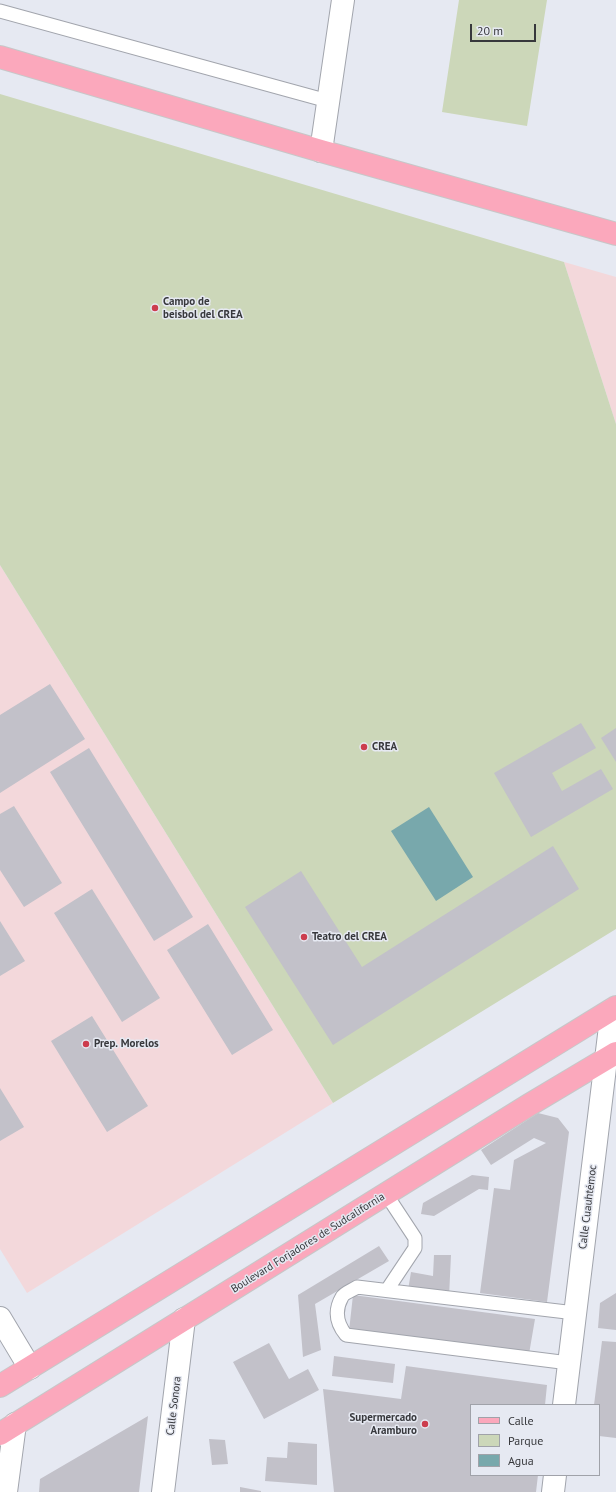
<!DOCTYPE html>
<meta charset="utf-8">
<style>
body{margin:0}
#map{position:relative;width:616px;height:1492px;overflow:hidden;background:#e6e9f2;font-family:"PT Sans",sans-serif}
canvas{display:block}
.legend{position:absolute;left:470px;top:1404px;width:130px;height:72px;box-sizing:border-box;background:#e6e9f2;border:1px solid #a0a2a9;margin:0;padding:5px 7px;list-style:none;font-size:12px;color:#37383c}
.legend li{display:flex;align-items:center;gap:8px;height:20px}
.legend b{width:20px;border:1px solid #a0a2a9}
.scale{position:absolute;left:470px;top:24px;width:66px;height:18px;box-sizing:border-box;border:2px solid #37383c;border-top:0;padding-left:5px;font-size:12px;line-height:14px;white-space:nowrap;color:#37383c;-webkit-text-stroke:3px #e6e9f2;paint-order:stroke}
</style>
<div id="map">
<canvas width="616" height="1492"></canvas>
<ul class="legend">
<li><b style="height:5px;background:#fba8bc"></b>Calle</li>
<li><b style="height:11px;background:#ccd7b9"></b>Parque</li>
<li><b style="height:11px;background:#78a8ac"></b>Agua</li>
</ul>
<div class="scale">20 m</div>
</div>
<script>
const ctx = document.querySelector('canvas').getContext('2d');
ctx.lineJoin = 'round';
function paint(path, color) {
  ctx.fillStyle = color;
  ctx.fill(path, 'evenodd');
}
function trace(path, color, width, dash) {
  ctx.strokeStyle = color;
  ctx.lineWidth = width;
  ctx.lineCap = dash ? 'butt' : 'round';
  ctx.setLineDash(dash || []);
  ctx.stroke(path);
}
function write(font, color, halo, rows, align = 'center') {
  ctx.font = font + ' "PT Sans",sans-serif';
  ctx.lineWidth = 3;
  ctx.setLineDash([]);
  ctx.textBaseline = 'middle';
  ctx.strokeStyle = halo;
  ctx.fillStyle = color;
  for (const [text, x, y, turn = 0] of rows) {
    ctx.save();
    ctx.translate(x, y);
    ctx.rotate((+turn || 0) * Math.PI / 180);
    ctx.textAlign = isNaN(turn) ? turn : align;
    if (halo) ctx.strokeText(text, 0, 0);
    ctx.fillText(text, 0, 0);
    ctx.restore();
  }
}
paint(new Path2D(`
 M 564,262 L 616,277 L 616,424 Z
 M 0,565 L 333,1103 L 27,1293 L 0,1249 Z`), '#f3d8db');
paint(new Path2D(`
 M 459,0 L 547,0 L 527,126 L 442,112 Z
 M 0,94 L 564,262 L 616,424 L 616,929 L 333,1103 L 0,565 Z`), '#ccd7b9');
paint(new Path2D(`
 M 429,807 L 473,877 L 436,901 L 391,831 Z`), '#78a8ac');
paint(new Path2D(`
 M 50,684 L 85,739 L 0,793 L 0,715 Z
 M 581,723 L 596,748 L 552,773 L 562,791 L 601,769 L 613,789 L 531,837 L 494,773 Z
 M 616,728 L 616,762 L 601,738 Z
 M 89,748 L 193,917 L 154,941 L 50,772 Z
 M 14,806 L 62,883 L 24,907 L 0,870 L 0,814 Z
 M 553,846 L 579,889 L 333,1045 L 245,907 L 301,871 L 362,967 Z
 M 92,889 L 160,998 L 122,1022 L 54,913 Z
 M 0,921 L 25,961 L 0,976 Z
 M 208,924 L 273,1030 L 232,1055 L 167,950 Z
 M 92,1016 L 148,1106 L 107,1132 L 51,1041 Z
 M 0,1088 L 24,1127 L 0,1141 Z
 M 538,1113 L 558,1118 L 569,1132 L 547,1302 L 480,1293 L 494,1188 L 510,1190 L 514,1160 L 546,1143 L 534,1138 L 491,1165 L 481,1150 Z
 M 472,1175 L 489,1177 L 488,1190 L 479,1189 L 434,1216 L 421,1214 L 423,1203 Z
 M 379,1246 L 389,1261 L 315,1304 L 321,1350 L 303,1357 L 298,1295 Z
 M 434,1255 L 451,1255 L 449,1297 L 408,1290 L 411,1272 L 433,1276 Z
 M 616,1293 L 616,1330 L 598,1328 L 600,1303 Z
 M 353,1295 L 535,1319 L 529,1354 L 349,1331 Z
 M 602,1341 L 616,1342 L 616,1438 L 599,1436 L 599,1405 L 594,1405 Z
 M 269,1343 L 289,1379 L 308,1369 L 319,1390 L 264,1419 L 233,1362 Z
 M 334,1356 L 395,1364 L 393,1383 L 332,1376 Z
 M 406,1366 L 547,1385 L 545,1405 L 471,1405 L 471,1475 L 538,1475 L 536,1492 L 334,1492 L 323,1389 L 401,1399 Z
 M 148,1416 L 139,1492 L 39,1492 L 40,1479 Z
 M 209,1439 L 225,1440 L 228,1464 L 212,1465 Z
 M 288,1442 L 317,1444 L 317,1485 L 265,1481 L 267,1457 L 287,1458 Z
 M 240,1487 L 261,1491 L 261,1492 L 240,1492 Z`), '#c2c1c9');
const lane = new Path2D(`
 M 0,11 L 328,101
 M 386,1194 L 415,1238 L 415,1248 L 387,1290
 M 569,1363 L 346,1335 C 337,1324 334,1311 342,1297 C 344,1293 353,1290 357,1287 L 575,1313`);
const street = new Path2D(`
 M 321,151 L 343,0
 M 0,1318 L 30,1368
 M 564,1405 L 612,1010
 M 6,1492 L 15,1424
 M 163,1492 L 184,1319
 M 553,1492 L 555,1475`);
const primary = new Path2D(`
 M 0,57 L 321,151 L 616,234
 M 0,1386 L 616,1007
 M 0,1434 L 529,1105 L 616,1053`);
trace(lane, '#a2a5ad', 15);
trace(street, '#a2a5ad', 24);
trace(primary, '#c7c7c8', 24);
trace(lane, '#fff', 13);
trace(street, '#fff', 22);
trace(primary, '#fba8bc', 22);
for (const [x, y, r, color] of [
 [155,308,4,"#cc3c4d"],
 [364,747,4,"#cc3c4d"],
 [304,937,4,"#cc3c4d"],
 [86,1044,4,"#cc3c4d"],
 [425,1424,4,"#cc3c4d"]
]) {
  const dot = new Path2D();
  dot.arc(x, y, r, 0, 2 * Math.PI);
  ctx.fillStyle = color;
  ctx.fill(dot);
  trace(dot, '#e6e9f2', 1.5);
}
write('bold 11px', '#37383c', '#e6e9f2', [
 ["Campo de",163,302],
 ["beisbol del CREA",163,315],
 ["CREA",372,747],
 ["Teatro del CREA",312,937],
 ["Prep. Morelos",94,1044],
 ["Supermercado",417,1418,"right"],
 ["Aramburo",417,1431,"right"]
], 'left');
write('11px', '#37383c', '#e6e9f2', [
 ["Calle Cuauhtémoc",588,1207,-83],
 ["Boulevard Forjadores de Sudcalifornia",308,1243,-32],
 ["Calle Sonora",174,1406,-83]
]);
</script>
